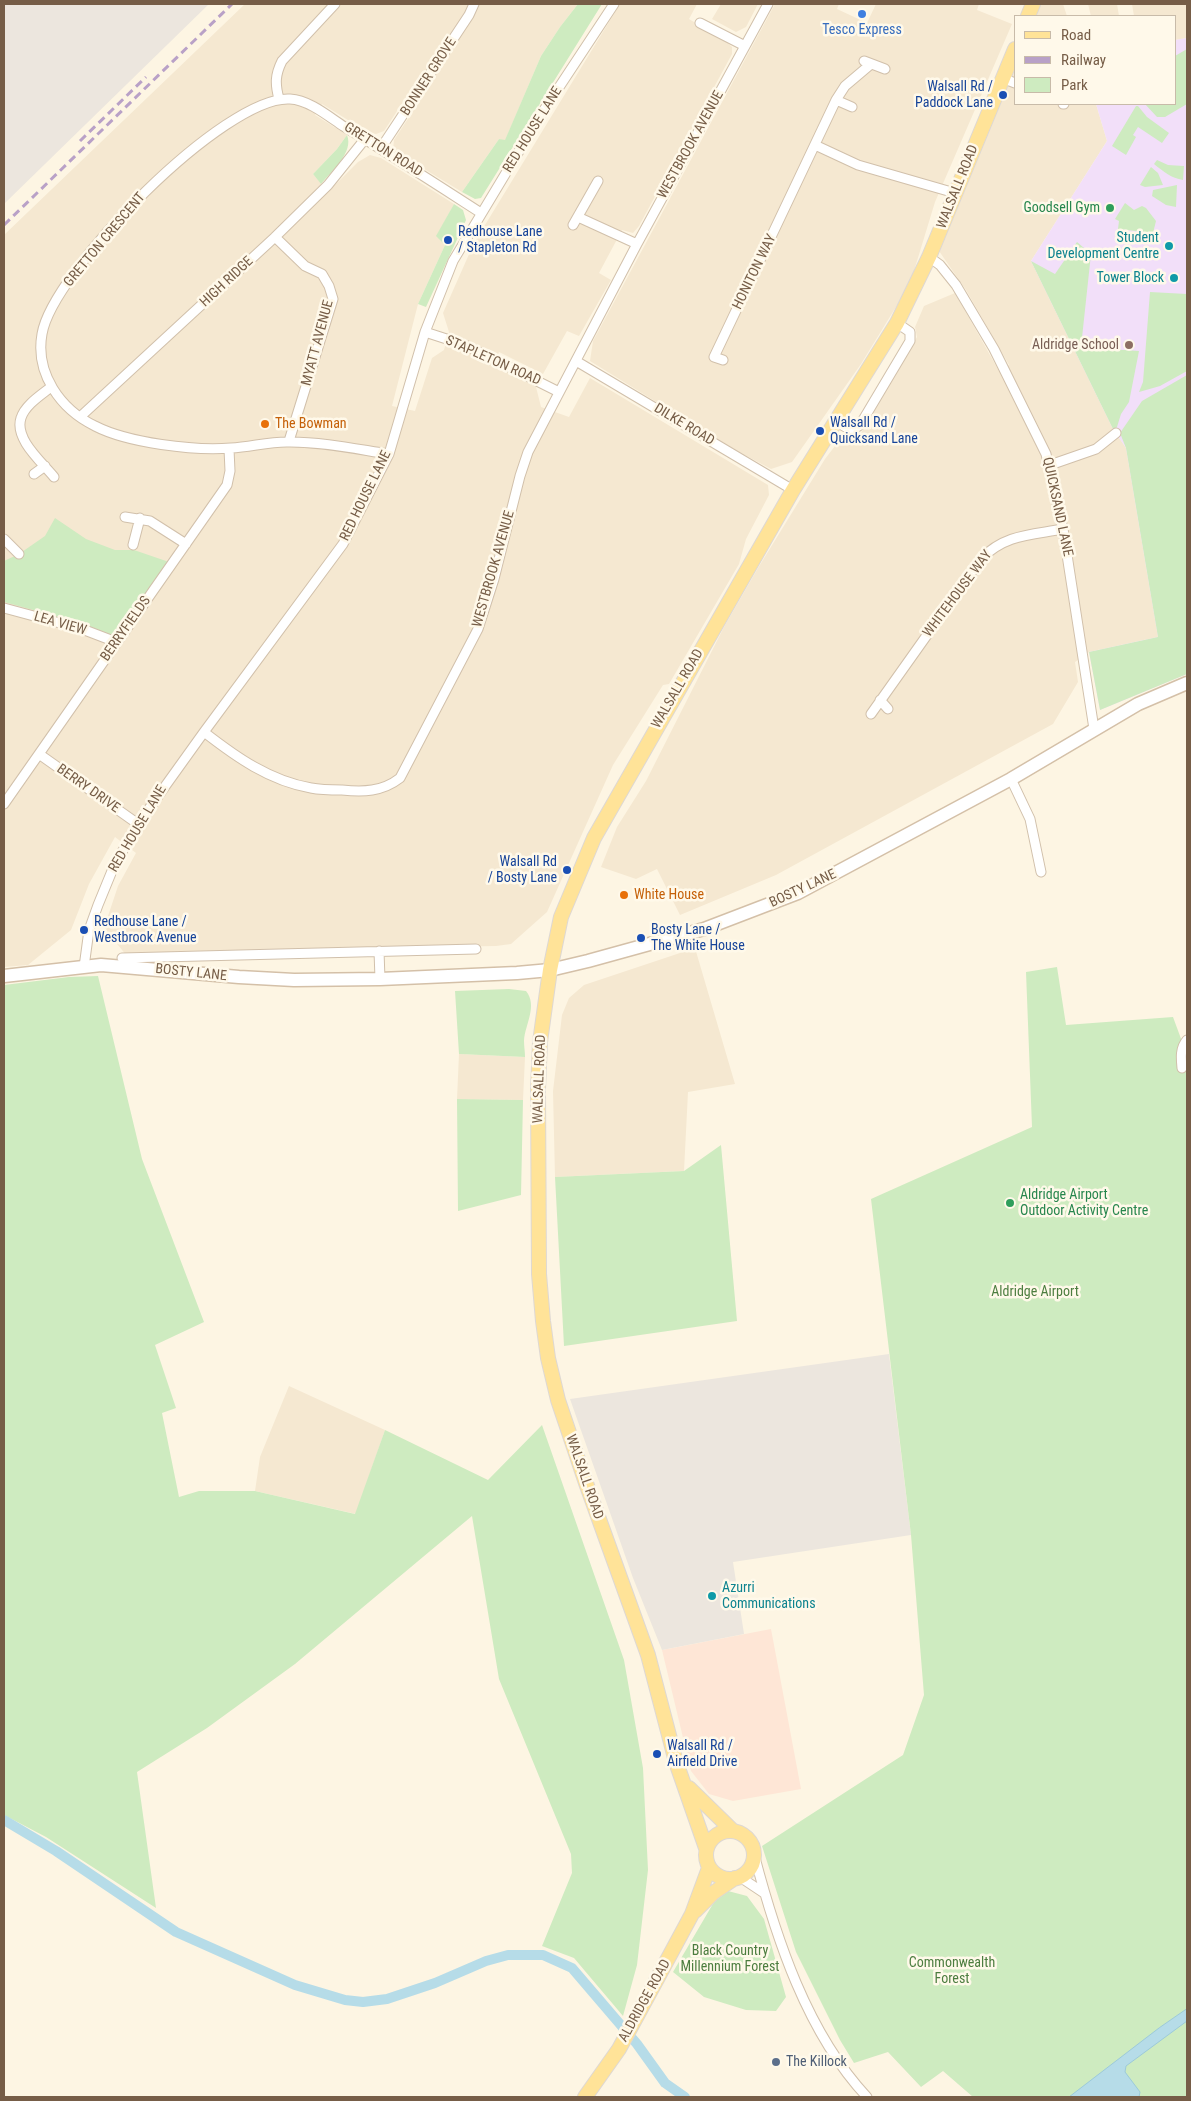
<!DOCTYPE html>
<style>
body{margin:0}
#map{position:relative;width:1191px;height:2101px;overflow:hidden;background:#fdf5e3;font-family:"Roboto Condensed",sans-serif}
canvas{display:block}
.frame{position:absolute;inset:0;border:5px solid #765d47;pointer-events:none}
.legend{position:absolute;left:1014px;top:15px;width:162px;height:90px;box-sizing:border-box;background:#fff9ea;border:1px solid #c8bba9;margin:0;padding:6px 9px;list-style:none;font-size:15px;color:#765d47}
.legend li{display:flex;align-items:center;gap:10px;height:25px}
.legend b{width:25px;border:1px solid #c8bba9}
</style>
<div id="map">
<canvas width="1191" height="2101"></canvas>
<div class="frame"></div>
<ul class="legend">
<li><b style="height:6px;background:#ffe398"></b>Road</li>
<li><b style="height:6px;background:#b9a1c7"></b>Railway</li>
<li><b style="height:14px;background:#ceebc0"></b>Park</li>
</ul>
</div>
<script>
const ctx = document.querySelector('canvas').getContext('2d');
ctx.lineJoin = 'round';
function paint(path, color) {
  ctx.fillStyle = color;
  ctx.fill(path, 'evenodd');
}
function trace(path, color, width, dash) {
  ctx.strokeStyle = color;
  ctx.lineWidth = width;
  ctx.lineCap = dash ? 'butt' : 'round';
  ctx.setLineDash(dash || []);
  ctx.stroke(path);
}
function write(font, color, halo, rows, align = 'center') {
  ctx.font = font + ' "Roboto Condensed",sans-serif';
  ctx.lineWidth = 5;
  ctx.setLineDash([]);
  ctx.textBaseline = 'middle';
  ctx.strokeStyle = halo;
  ctx.fillStyle = color;
  for (const [text, x, y, turn = 0] of rows) {
    ctx.save();
    ctx.translate(x, y);
    ctx.rotate((+turn || 0) * Math.PI / 180);
    ctx.textAlign = isNaN(turn) ? turn : align;
    if (halo) ctx.strokeText(text, 0, 0);
    ctx.fillText(text, 0, 0);
    ctx.restore();
  }
}
paint(new Path2D(`
 M 245,4 L 578,4 L 560,27 L 541,56 L 505,141 L 499,139 L 462,192 L 393,150 L 394,140 L 432,82 L 420,76 L 384,131 L 376,134 L 369,133 L 322,104 L 315,115 L 347,135 L 337,149 L 313,174 L 328,192 L 358,162 L 370,155 L 381,158 L 454,204 L 437,236 L 445,245 L 418,304 L 392,406 L 415,411 L 432,358 L 444,350 L 449,332 L 443,313 L 474,243 L 620,4 L 697,4 L 689,19 L 727,42 L 732,47 L 732,54 L 639,226 L 633,233 L 622,230 L 599,273 L 611,280 L 579,336 L 567,331 L 543,374 L 499,352 L 494,365 L 536,387 L 541,407 L 569,417 L 590,378 L 768,485 L 769,495 L 746,539 L 739,564 L 669,684 L 663,685 L 613,765 L 547,912 L 511,944 L 496,946 L 211,951 L 127,956 L 104,928 L 118,886 L 136,853 L 115,837 L 89,884 L 71,930 L 28,965 L 4,967 L 4,235 Z
 M 721,4 L 758,4 L 746,27 L 736,32 L 712,19 Z
 M 775,4 L 839,4 L 837,9 L 867,23 L 876,4 L 979,4 L 977,10 L 1012,24 L 935,202 L 910,284 L 861,364 L 792,462 L 771,469 L 726,445 L 590,361 L 593,341 Z
 M 1041,4 L 1063,4 L 1067,16 L 1035,16 Z
 M 1088,4 L 1117,4 L 1119,16 L 1091,16 Z
 M 1132,4 L 1187,4 L 1187,38 L 1175,40 L 1175,16 L 1134,16 Z
 M 1015,66 L 1015,104 L 1096,104 L 1107,141 L 1031,261 L 1113,429 L 1126,448 L 1158,637 L 1089,652 L 1075,662 L 1078,682 L 1053,724 L 776,875 L 680,915 L 657,869 L 636,879 L 601,867 L 617,827 L 646,781 L 724,627 L 758,568 L 825,459 L 838,442 L 861,433 L 917,337 L 915,327 L 924,306 L 955,293 L 999,371 L 1009,365 L 966,290 L 939,251 Z
 M 695,948 L 735,1084 L 688,1092 L 684,1171 L 555,1177 L 553,1091 L 562,1015 L 569,998 L 584,985 Z
 M 459,1054 L 525,1057 L 523,1100 L 457,1099 Z
 M 289,1386 L 385,1430 L 356,1514 L 255,1491 L 260,1457 Z`), '#f5e8d1');
paint(new Path2D(`
 M 771,1629 L 801,1789 L 733,1801 L 709,1794 L 691,1771 L 662,1650 Z`), '#fee6d6');
paint(new Path2D(`
 M 4,4 L 209,4 L 4,204 Z
 M 889,1354 L 911,1535 L 733,1562 L 744,1634 L 662,1650 L 633,1578 L 570,1399 Z`), '#ece6de');
paint(new Path2D(`
 M 1187,38 L 1187,674 L 1100,710 L 1089,652 L 1158,637 L 1126,448 L 1113,429 L 1031,261 L 1107,141 L 1096,104 L 1175,104 L 1175,40 Z`), '#f2dff9');
paint(new Path2D(`
 M 578,4 L 602,4 L 481,198 L 475,199 L 462,192 L 499,139 L 505,140 L 541,56 L 560,27 Z
 M 1187,49 L 1187,104 L 1165,117 L 1157,117 L 1145,104 L 1175,104 L 1175,56 Z
 M 1136,106 L 1138,106 L 1147,117 L 1169,133 L 1162,143 L 1138,127 L 1133,135 L 1136,137 L 1126,155 L 1112,146 Z
 M 347,135 C 354,152 332,171 321,184 L 313,174 L 337,149 Z
 M 1157,160 L 1168,165 L 1184,166 L 1183,180 C 1171,178 1164,172 1154,164 Z
 M 1151,167 L 1158,173 L 1163,185 L 1145,187 L 1140,185 Z
 M 1177,185 L 1176,207 L 1166,205 L 1152,196 L 1153,190 Z
 M 1125,203 L 1134,210 L 1142,206 L 1146,208 L 1156,221 L 1153,233 L 1118,229 L 1119,221 L 1115,219 Z
 M 454,204 L 463,210 L 466,220 L 426,307 L 418,304 L 445,245 L 436,236 Z
 M 1077,242 L 1091,254 L 1081,347 L 1139,351 L 1129,402 L 1121,414 L 1117,427 L 1113,429 L 1031,261 L 1055,274 Z
 M 1150,292 L 1187,294 L 1187,371 L 1160,386 L 1139,392 L 1143,382 Z
 M 1187,375 L 1187,674 L 1100,710 L 1089,652 L 1158,637 L 1126,448 L 1120,433 L 1142,401 Z
 M 55,518 L 86,539 L 115,550 L 134,550 L 169,562 L 117,637 L 84,624 L 4,602 L 4,561 L 19,554 L 45,536 Z
 M 1057,967 L 1066,1025 L 1173,1017 L 1187,1055 L 1187,2097 L 973,2097 L 943,2071 L 921,2087 L 888,2052 L 854,2063 L 840,2040 L 796,1952 L 762,1846 L 903,1755 L 924,1695 L 911,1535 L 871,1199 L 1032,1127 L 1026,972 Z
 M 98,976 L 142,1159 L 204,1322 L 155,1345 L 176,1408 L 162,1413 L 179,1497 L 199,1491 L 255,1491 L 355,1514 L 385,1430 L 488,1480 L 542,1425 L 624,1660 L 643,1768 L 648,1870 L 637,1965 L 623,2016 L 574,1958 L 542,1946 L 572,1873 L 571,1854 L 499,1679 L 472,1516 L 295,1664 L 207,1728 L 137,1772 L 156,1908 L 46,1837 L 4,1815 L 4,985 L 69,977 Z
 M 509,989 L 526,991 C 538,1006 525,1024 524,1041 C 524,1046 525,1052 525,1057 L 459,1054 L 455,991 Z
 M 457,1099 L 523,1100 L 521,1195 L 458,1211 Z
 M 721,1145 L 737,1321 L 564,1346 L 555,1177 L 684,1171 Z
 M 728,1891 L 747,1896 L 764,1919 L 786,1997 L 776,2011 L 746,2010 L 704,1997 L 673,1972 L 714,1902 Z`), '#ceebc0');
const water = new Path2D(`
 M 1187,2009 L 1187,2021 L 1126,2066 L 1125,2072 L 1140,2092 L 1139,2097 L 1069,2097 L 1159,2028 Z`);
paint(water, '#b6dce8');
trace(water, '#9ccada', 1);
trace(new Path2D(`
 M 4,1820 L 56,1851 L 176,1932 L 295,1985 L 345,2000 L 363,2002 L 387,1999 L 435,1983 L 486,1961 L 508,1955 L 543,1955 L 572,1968 L 637,2044 L 665,2083 L 685,2097`), '#b6dce8', 10);
const minor = new Path2D(`
 M 700,23 L 745,46
 M 864,61 L 885,69
 M 1002,78 L 1015,83
 M 279,99 C 275,84 275,75 282,61 L 335,4
 M 836,100 L 852,107
 M 1063,104 L 1064,104
 M 815,145 L 858,165 L 955,193
 M 381,148 L 469,15 L 474,4
 M 578,217 L 637,244
 M 573,225 L 598,181
 M 275,237 L 305,266 L 322,274 L 329,286 L 333,299 L 289,441
 M 929,257 L 940,265 L 956,285 L 994,349 L 1046,454 L 1063,529 L 1094,729
 M 425,332 L 465,345 L 559,392
 M 723,360 L 714,357 L 836,100 L 845,86 L 871,64
 M 576,361 L 793,490
 M 51,387 C 41,395 25,405 21,418 C 14,439 42,462 54,477
 M 80,417 L 275,237 L 328,185 L 365,139
 M 836,421 C 845,427 851,433 860,425 L 910,341 L 910,332 L 897,323
 M 389,454 C 356,449 323,442 290,442 C 271,441 251,447 231,448 C 194,451 128,443 95,426 C 60,409 35,373 42,334 C 52,272 225,95 290,99 C 309,100 328,116 343,126 C 390,154 436,184 481,213
 M 1050,465 L 1096,449 L 1116,433
 M 34,474 L 45,466
 M 125,517 L 150,521 L 186,544
 M 4,539 L 19,554
 M 133,545 L 140,518
 M 4,608 L 82,629 L 116,642
 M 880,700 L 888,709
 M 871,714 L 981,559 C 1005,534 1032,535 1063,529
 M 204,732 C 236,757 270,781 311,788 C 321,790 331,790 342,790 C 363,792 382,792 400,778 L 478,629 L 494,579 L 520,476 L 528,452 L 637,244 L 768,4
 M 39,754 L 138,824
 M 1011,779 L 1030,819 L 1041,872
 M 4,804 L 227,485 L 230,471 L 229,449
 M 379,951 L 380,979
 M 122,958 L 476,949
 M 84,967 L 89,930 L 98,905 L 114,866 L 138,824 L 204,732 L 343,544 L 389,454 L 425,332 L 453,261 L 542,113 L 614,4
 M 1182,1068 C 1181,1058 1180,1048 1187,1040
 M 754,1854 C 776,1938 807,2033 867,2097
 M 740,1877 L 764,1893`);
const secondary = new Path2D(`
 M 4,976 L 101,965 L 239,977 L 294,980 L 380,979 L 517,973 L 550,970 L 588,961 L 704,929 L 798,893 L 1011,779 L 1138,704 L 1187,683`);
const primary = new Path2D(`
 M 1028,16 L 1033,4
 M 689,1788 L 733,1831
 M706 1855a24 24 0 1 1 48 0a24 24 0 1 1-48 0Z
 M 706,1848 L 676,1762 L 648,1655 L 586,1483 L 558,1400 L 548,1358 L 543,1321 L 539,1274 L 538,1089 L 540,1042 L 550,970 L 561,917 L 594,838 L 793,490 L 897,323 L 929,257 L 1015,49
 M 695,1911 L 713,1893 L 735,1878
 M 585,2097 L 619,2049 L 657,1979 L 692,1914 L 709,1868`);
trace(minor, '#d1c0ab', 11);
trace(secondary, '#d4c0a8', 15);
trace(primary, '#ded8d3', 16);
trace(minor, '#fff', 9);
trace(secondary, '#fff', 12);
trace(primary, '#ffe398', 14);
trace(new Path2D(`
 M 80,141 L 146,77
 M 4,225 L 232,4`), '#b9a1c7', 3, [8, 5]);
for (const [x, y, r, color] of [
 [862,14,5,"#3f7fe0"],
 [1003,95,5,"#1a4fb4"],
 [1110,208,5,"#2e9e5b"],
 [448,240,5,"#1a4fb4"],
 [1169,246,5,"#0f9aa8"],
 [1174,278,5,"#0f9aa8"],
 [1129,345,5,"#8d6e63"],
 [265,424,5,"#e8710a"],
 [820,431,5,"#1a4fb4"],
 [567,870,5,"#1a4fb4"],
 [624,895,5,"#e8710a"],
 [84,930,5,"#1a4fb4"],
 [641,938,5,"#1a4fb4"],
 [1010,1203,5,"#2e9e5b"],
 [712,1596,5,"#0f9aa8"],
 [657,1754,5,"#1a4fb4"],
 [776,2062,5,"#5c6f8a"]
]) {
  const dot = new Path2D();
  dot.arc(x, y, r, 0, 2 * Math.PI);
  ctx.fillStyle = color;
  ctx.fill(dot);
  trace(dot, '#fff9ea', 2);
}
write('14px', '#366cbe', '#fff9ea', [
 ["Tesco Express",862,30]
]);
write('14px', '#765d47', '#fff9ea', [
 ["BONNER GROVE",429,77,-57],
 ["RED HOUSE LANE",533,130,-58],
 ["WESTBROOK AVENUE",691,145,-61],
 ["GRETTON ROAD",383,150,32],
 ["WALSALL ROAD",958,187,-68],
 ["GRETTON CRESCENT",105,240,-50],
 ["HONITON WAY",755,272,-64],
 ["HIGH RIDGE",227,282,-43],
 ["MYATT AVENUE",318,343,-75],
 ["STAPLETON ROAD",493,361,24],
 ["DILKE ROAD",684,425,31],
 ["RED HOUSE LANE",366,496,-64],
 ["QUICKSAND LANE",1057,507,78],
 ["WESTBROOK AVENUE",494,569,-74],
 ["WHITEHOUSE WAY",958,594,-53],
 ["LEA VIEW",60,624,16],
 ["BERRYFIELDS",126,629,-55],
 ["WALSALL ROAD",678,689,-60],
 ["BERRY DRIVE",88,789,35],
 ["RED HOUSE LANE",138,829,-59],
 ["BOSTY LANE",803,889,-25],
 ["BOSTY LANE",191,973,6],
 ["WALSALL ROAD",540,1079,-88],
 ["WALSALL ROAD",584,1477,71],
 ["ALDRIDGE ROAD",645,2001,-61]
]);
write('14px', '#164399', '#fff9ea', [
 ["Walsall Rd /",993,87,"right"],
 ["Paddock Lane",993,103,"right"],
 ["Redhouse Lane",458,232],
 ["/ Stapleton Rd",458,248],
 ["Walsall Rd /",830,423],
 ["Quicksand Lane",830,439],
 ["Walsall Rd",557,862,"right"],
 ["/ Bosty Lane",557,878,"right"],
 ["Redhouse Lane /",94,922],
 ["Westbrook Avenue",94,938],
 ["Bosty Lane /",651,930],
 ["The White House",651,946],
 ["Walsall Rd /",667,1746],
 ["Airfield Drive",667,1762]
], 'left');
write('14px', '#27864d', '#fff9ea', [
 ["Goodsell Gym",1100,208],
 ["Aldridge Airport",1020,1195,"left"],
 ["Outdoor Activity Centre",1020,1211,"left"]
], 'right');
write('14px', '#0d838f', '#fff9ea', [
 ["Student",1159,238],
 ["Development Centre",1159,254],
 ["Tower Block",1164,278],
 ["Azurri",722,1588,"left"],
 ["Communications",722,1604,"left"]
], 'right');
write('14px', '#785e54', '#fff9ea', [
 ["Aldridge School",1119,345]
], 'right');
write('14px', '#c56008', '#fff9ea', [
 ["The Bowman",275,424],
 ["White House",634,895]
], 'left');
write('14px', '#4c7d3f', '#fff9ea', [
 ["Aldridge Airport",1035,1292],
 ["Black Country",730,1951],
 ["Millennium Forest",730,1967],
 ["Commonwealth",952,1963],
 ["Forest",952,1979]
]);
write('14px', '#4e5e75', '#fff9ea', [
 ["The Killock",786,2062]
], 'left');
</script>
